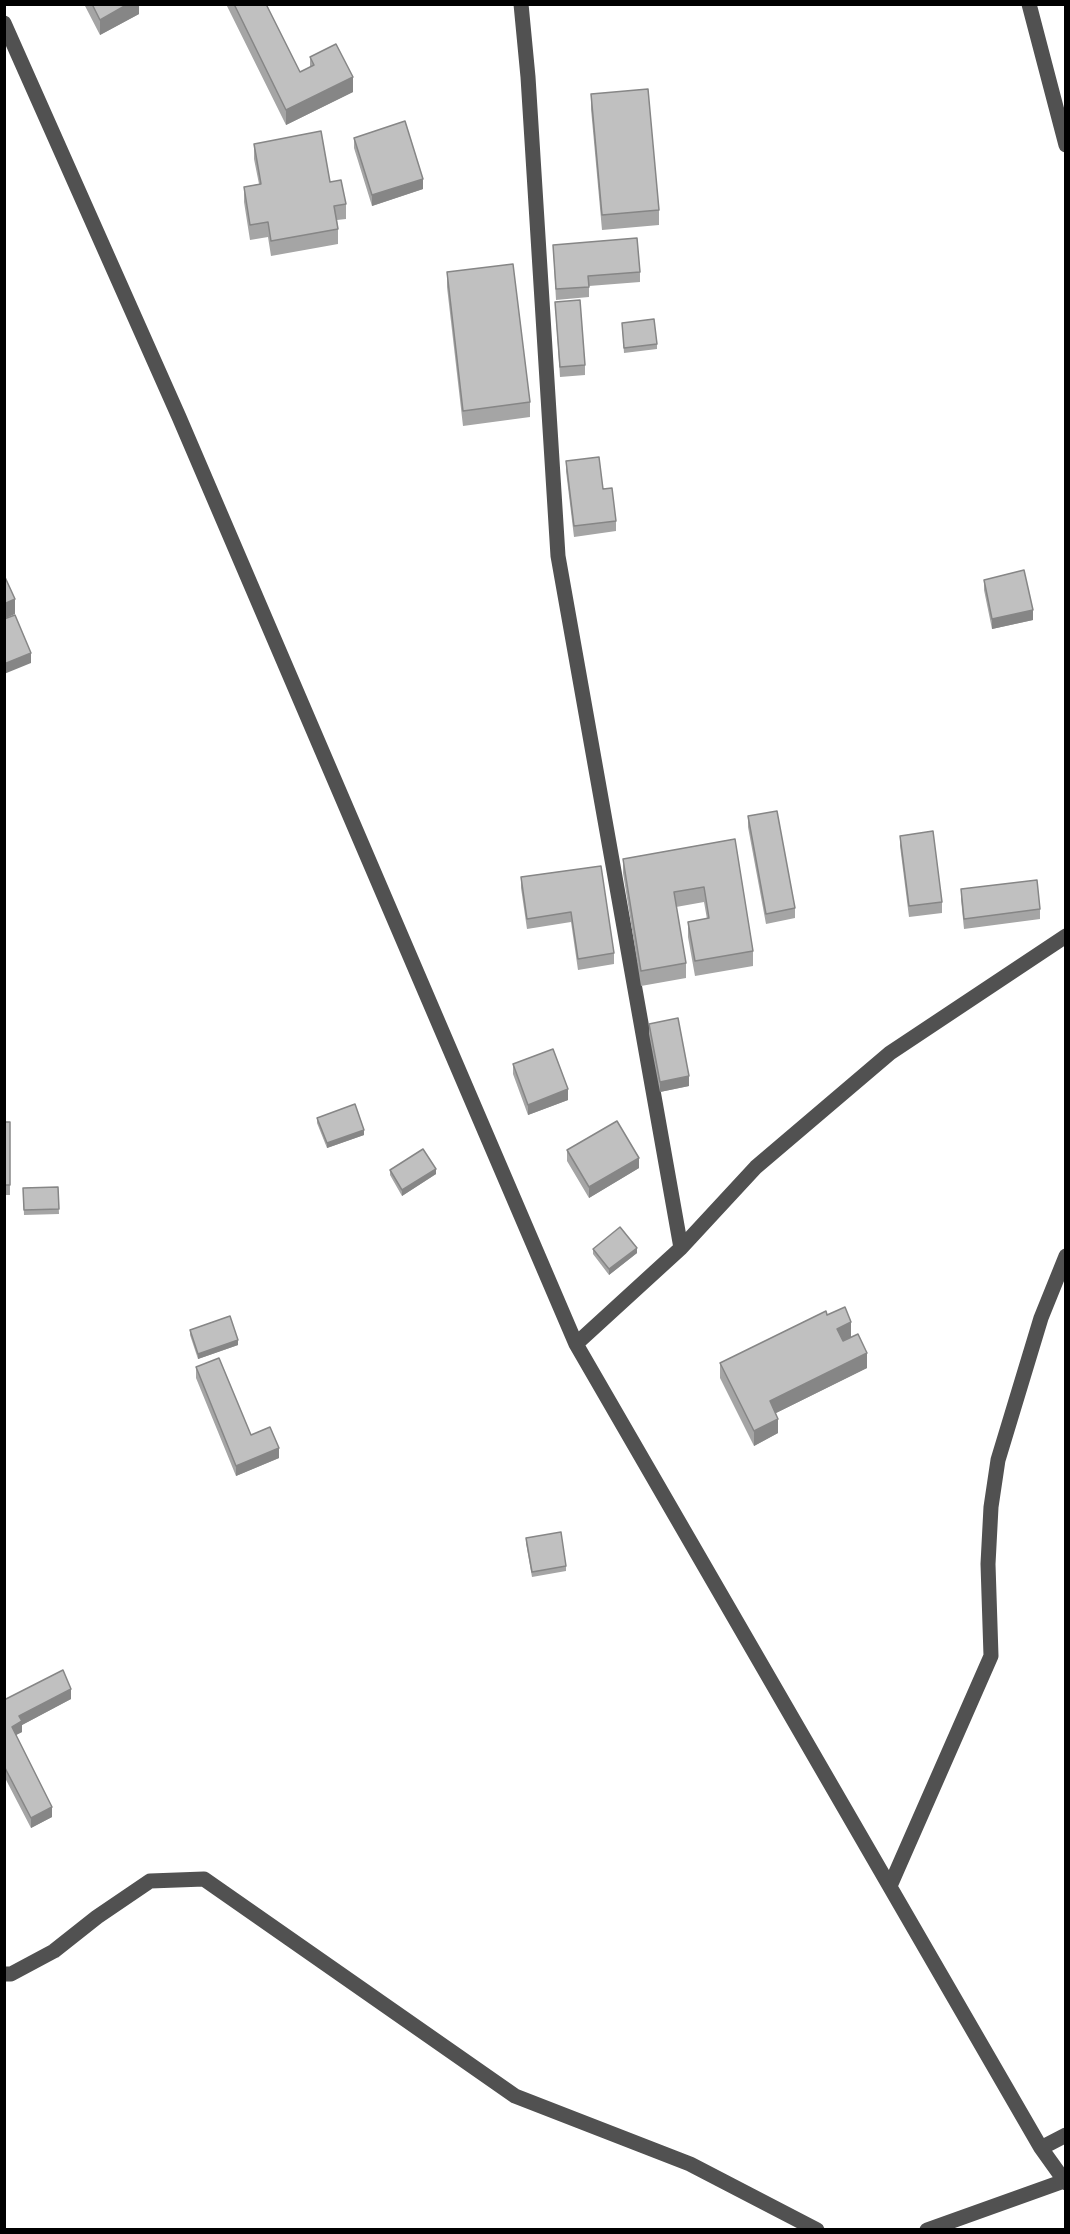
<!DOCTYPE html>
<style>
body{margin:0}
#map{position:relative;width:1070px;height:2234px;overflow:hidden;background:#fff;font-family:Helvetica,sans-serif}
canvas{display:block}
.frame{position:absolute;inset:0;border:6px solid #000;pointer-events:none}
</style>
<div id="map">
<canvas width="1070" height="2234"></canvas>
<div class="frame"></div>
</div>
<script>
const ctx = document.querySelector('canvas').getContext('2d');
ctx.lineJoin = 'round';
function trace(path, color, width, dash) {
  ctx.strokeStyle = color;
  ctx.lineWidth = width;
  ctx.lineCap = dash ? 'butt' : 'round';
  ctx.setLineDash(dash || []);
  ctx.stroke(path);
}
function paint(path, color) {
  ctx.fillStyle = color;
  ctx.fill(path, 'evenodd');
}
trace(new Path2D(`
 M 521,4 L 528,77 L 558,556 L 681,1248
 M 1029,4 L 1066,145
 M 4,23 L 179,417 L 576,1344 L 1041,2148 L 1066,2183
 M 576,1344 L 681,1248 L 756,1167 L 890,1053 L 1066,936
 M 890,1886 L 991,1656 L 988,1564 L 991,1507 L 998,1460 L 1041,1318 L 1066,1256
 M 4,1974 L 11,1974 L 54,1951 L 97,1917 L 150,1881 L 204,1879 L 515,2096 L 690,2164 L 817,2230
 M 1041,2148 L 1066,2135
 M 927,2230 L 1064,2181`), '#515151', 15);
paint(new Path2D(`
 M 84,4 L 139,4 L 139,14 L 100,35 Z
 M 226,4 L 269,4 L 267,6 L 300,72 L 310,67 L 310,57 L 353,92 L 286,125 Z
 M 591,94 L 659,210 L 659,225 L 602,230 L 591,109 Z
 M 354,138 L 423,189 L 372,206 L 354,148 Z
 M 254,144 L 330,182 L 346,204 L 346,219 L 337,220 L 338,229 L 338,244 L 271,256 L 268,237 L 250,240 L 244,202 L 244,187 L 259,184 L 254,159 Z
 M 553,245 L 640,272 L 640,282 L 589,286 L 589,297 L 556,300 Z
 M 447,272 L 530,402 L 530,417 L 463,426 L 447,287 Z
 M 555,302 L 585,365 L 585,375 L 560,377 Z
 M 622,323 L 657,344 L 657,349 L 624,353 Z
 M 566,461 L 603,489 L 616,521 L 616,531 L 574,537 L 566,471 Z
 M 984,580 L 1033,620 L 992,629 L 984,590 Z
 M 748,816 L 795,908 L 795,918 L 766,924 L 748,827 Z
 M 900,836 L 942,902 L 942,913 L 909,917 L 900,846 Z
 M 735,839 L 753,951 L 753,966 L 695,976 L 688,937 L 688,922 L 707,919 L 704,902 L 676,907 L 686,963 L 686,978 L 641,986 L 623,873 L 623,859 Z
 M 601,866 L 614,953 L 614,964 L 578,970 L 571,922 L 527,929 L 521,888 L 521,877 Z
 M 961,889 L 1040,909 L 1040,919 L 964,929 L 961,899 Z
 M 649,1024 L 689,1086 L 660,1092 L 649,1034 Z
 M 513,1064 L 568,1100 L 528,1115 L 513,1074 Z
 M 317,1118 L 364,1135 L 327,1148 L 317,1123 Z
 M 4,1122 L 10,1122 L 10,1195 L 4,1195 Z
 M 567,1150 L 639,1168 L 589,1198 L 567,1161 Z
 M 390,1170 L 436,1174 L 402,1196 L 390,1175 Z
 M 58,1187 L 59,1214 L 24,1215 L 23,1188 Z
 M 593,1249 L 637,1253 L 609,1275 L 593,1254 Z
 M 827,1315 L 851,1337 L 867,1368 L 776,1413 L 778,1433 L 754,1446 L 720,1378 L 720,1363 Z
 M 190,1330 L 238,1345 L 198,1359 L 190,1335 Z
 M 196,1367 L 251,1435 L 279,1458 L 236,1476 L 196,1378 Z
 M 526,1538 L 566,1566 L 566,1571 L 532,1577 L 526,1543 Z
 M 71,1699 L 22,1725 L 22,1732 L 16,1735 L 52,1817 L 31,1828 L 4,1776 L 4,1700 Z`), '#a5a5a5');
paint(new Path2D(`
 M 128,4 L 139,4 L 139,14 L 100,35 L 100,20 Z
 M 353,77 L 353,92 L 286,125 L 286,110 Z
 M 423,179 L 423,189 L 372,206 L 372,195 Z
 M 15,599 L 15,614 L 4,619 L 4,604 Z
 M 1033,610 L 1033,620 L 992,629 L 992,619 Z
 M 31,653 L 31,663 L 4,674 L 4,664 Z
 M 689,1076 L 689,1086 L 660,1092 L 660,1082 Z
 M 568,1089 L 568,1100 L 528,1115 L 528,1105 Z
 M 364,1130 L 364,1135 L 327,1148 L 327,1143 Z
 M 639,1158 L 639,1168 L 589,1198 L 589,1187 Z
 M 436,1169 L 436,1174 L 402,1196 L 402,1190 Z
 M 637,1248 L 637,1253 L 609,1275 L 609,1269 Z
 M 851,1322 L 851,1337 L 837,1344 L 837,1329 Z
 M 238,1340 L 238,1345 L 198,1359 L 198,1354 Z
 M 867,1353 L 867,1368 L 770,1416 L 770,1401 Z
 M 778,1419 L 778,1433 L 754,1446 L 754,1431 Z
 M 279,1448 L 279,1458 L 236,1476 L 236,1466 Z
 M 71,1689 L 71,1699 L 22,1725 L 22,1732 L 12,1737 L 12,1727 L 19,1716 Z
 M 52,1807 L 52,1817 L 31,1828 L 31,1818 Z`), '#868686');
const building = new Path2D(`
 M 92,4 L 128,4 L 100,20 Z
 M 234,4 L 266,4 L 300,72 L 314,65 L 310,57 L 336,44 L 353,77 L 286,110 Z
 M 648,89 L 659,210 L 602,215 L 591,94 Z
 M 405,121 L 423,179 L 372,195 L 354,138 Z
 M 321,131 L 330,182 L 341,180 L 346,204 L 334,206 L 338,229 L 271,241 L 268,222 L 250,225 L 244,187 L 261,184 L 254,144 Z
 M 637,238 L 640,272 L 588,276 L 589,287 L 556,289 L 553,245 Z
 M 513,264 L 530,402 L 463,411 L 447,272 Z
 M 580,300 L 585,365 L 560,367 L 555,302 Z
 M 654,319 L 657,344 L 624,348 L 622,323 Z
 M 599,457 L 603,489 L 612,488 L 616,521 L 574,526 L 566,461 Z
 M 1024,570 L 1033,610 L 992,619 L 984,580 Z
 M 4,575 L 15,599 L 4,604 Z
 M 15,615 L 31,653 L 4,664 L 4,619 Z
 M 777,811 L 795,908 L 766,914 L 748,816 Z
 M 933,831 L 942,902 L 909,906 L 900,836 Z
 M 735,839 L 753,951 L 695,961 L 688,922 L 709,918 L 704,887 L 674,892 L 686,963 L 641,971 L 623,859 Z
 M 601,866 L 614,953 L 578,959 L 571,912 L 527,919 L 521,877 Z
 M 1037,880 L 1040,909 L 964,919 L 961,889 Z
 M 678,1018 L 689,1076 L 660,1082 L 649,1024 Z
 M 553,1049 L 568,1089 L 528,1105 L 513,1064 Z
 M 355,1104 L 364,1130 L 327,1143 L 317,1118 Z
 M 617,1121 L 639,1158 L 589,1187 L 567,1150 Z
 M 4,1122 L 10,1122 L 10,1185 L 4,1185 Z
 M 423,1149 L 436,1169 L 402,1190 L 390,1170 Z
 M 58,1187 L 59,1209 L 24,1210 L 23,1188 Z
 M 620,1227 L 637,1248 L 609,1269 L 593,1249 Z
 M 845,1307 L 851,1322 L 837,1329 L 843,1341 L 858,1334 L 867,1353 L 770,1401 L 778,1419 L 754,1431 L 720,1363 L 826,1311 L 827,1315 Z
 M 230,1316 L 238,1340 L 198,1354 L 190,1330 Z
 M 219,1358 L 251,1435 L 270,1427 L 279,1448 L 236,1466 L 196,1367 Z
 M 561,1532 L 566,1566 L 532,1572 L 526,1538 Z
 M 63,1670 L 71,1689 L 19,1716 L 22,1721 L 12,1727 L 52,1807 L 31,1818 L 4,1766 L 4,1700 Z`);
paint(building, '#c0c0c0');
trace(building, '#868686', 1.5);
</script>
